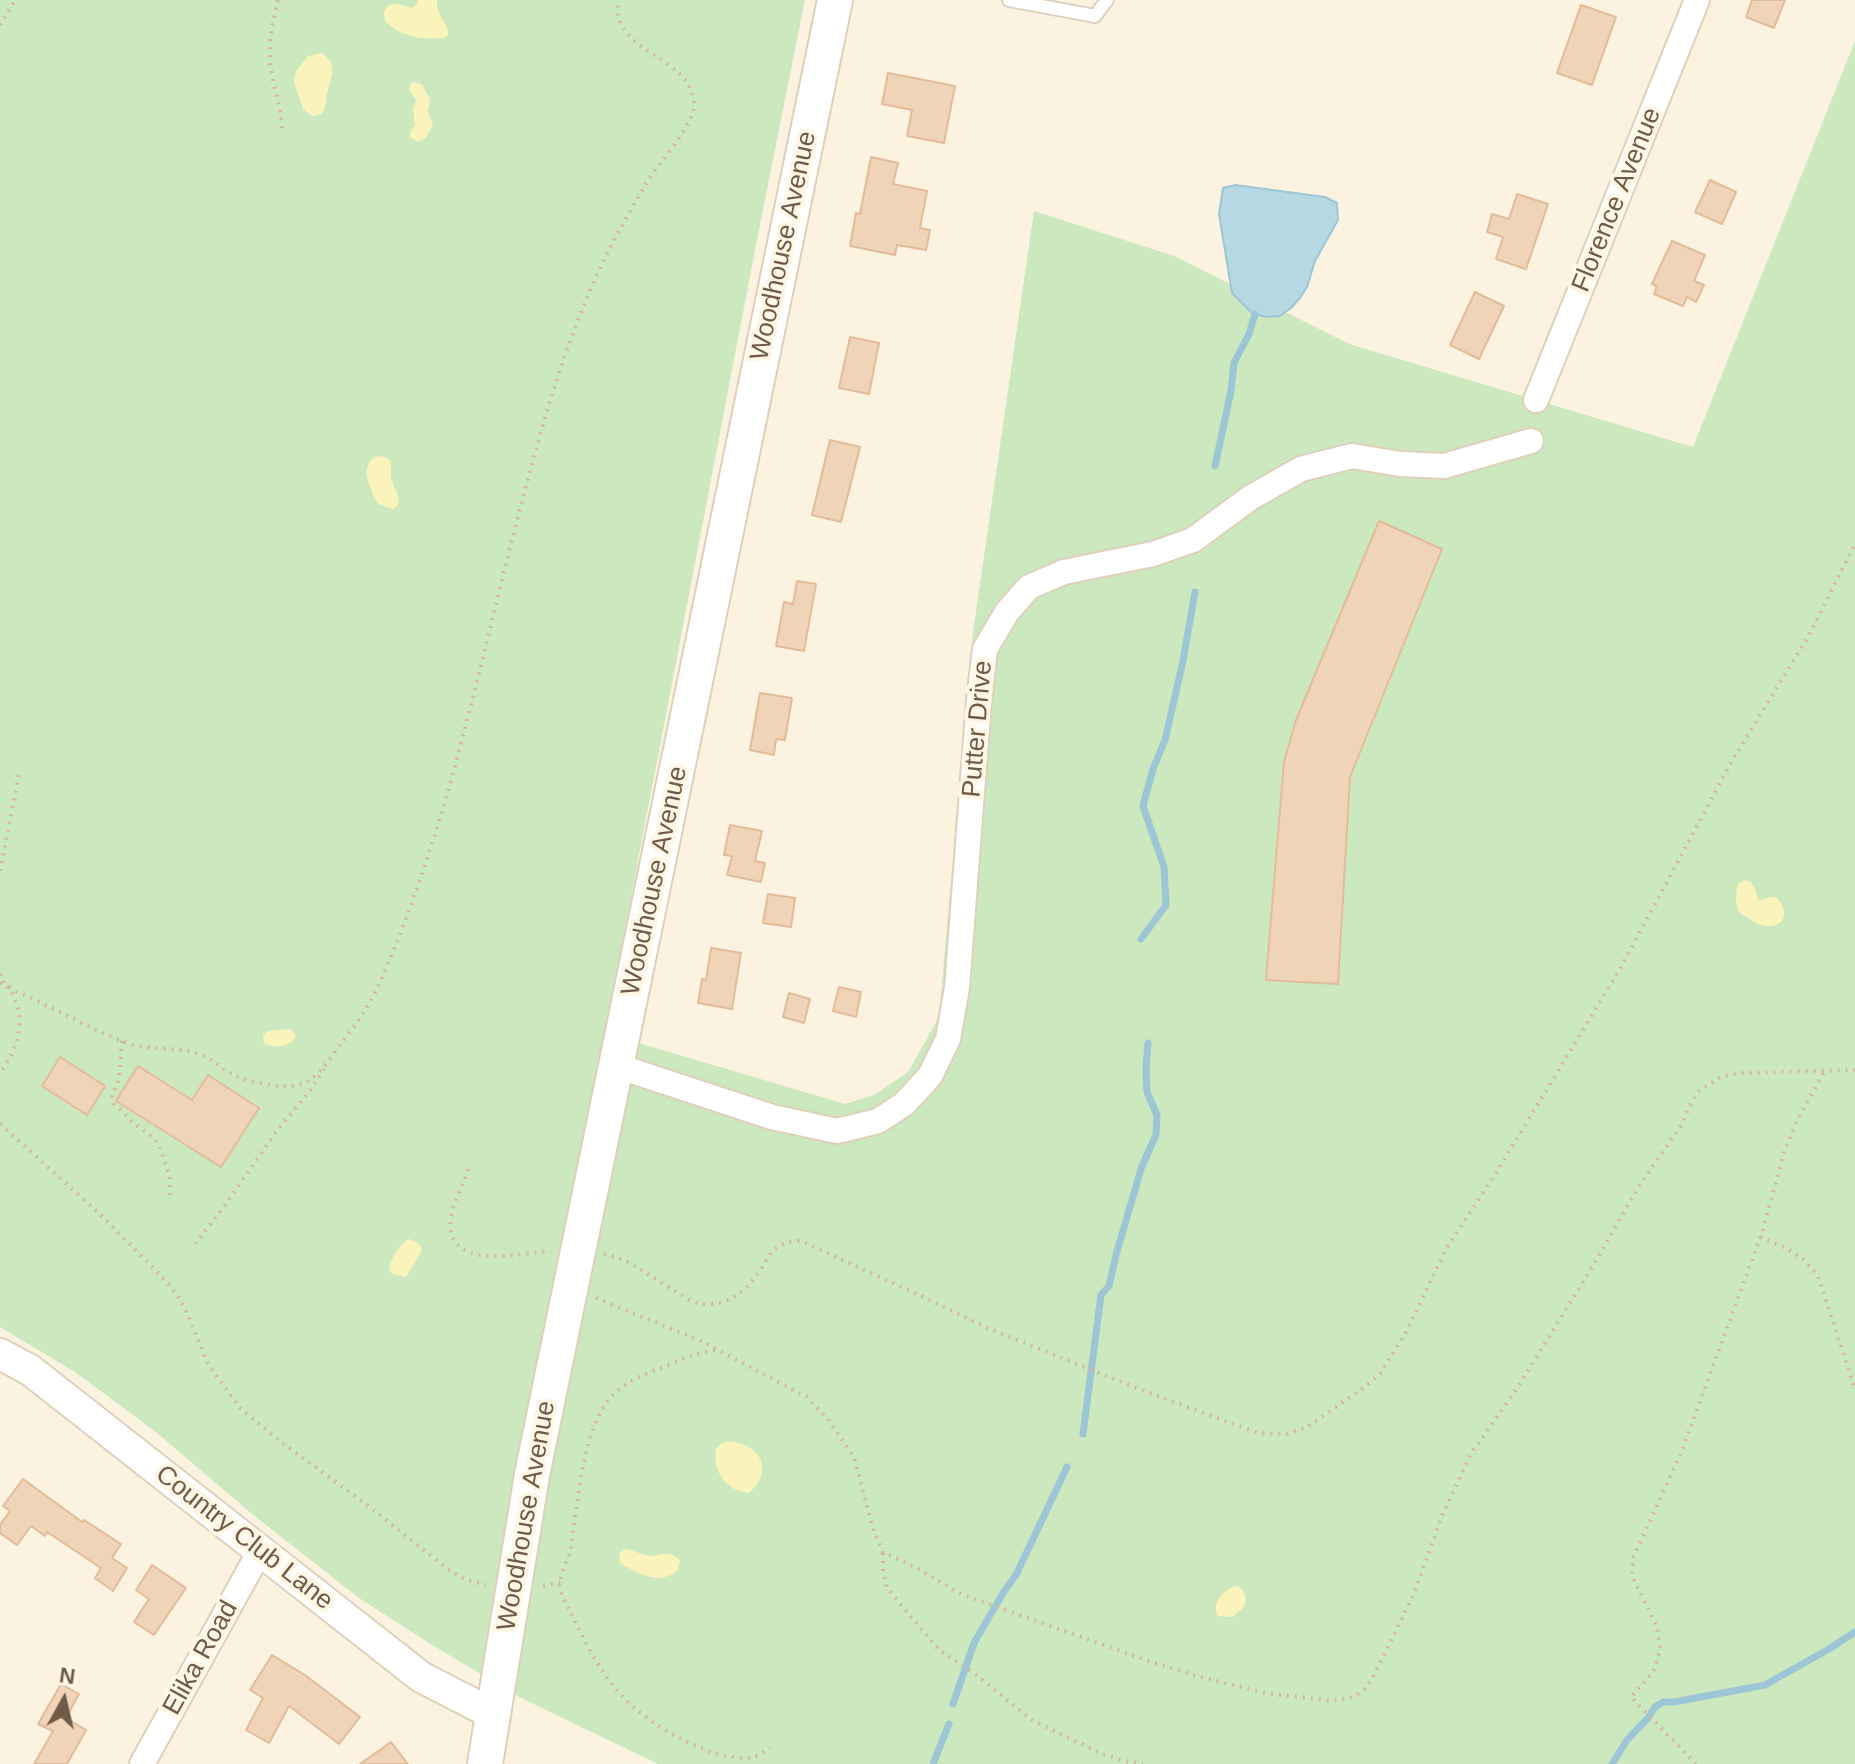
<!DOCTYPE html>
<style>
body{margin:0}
#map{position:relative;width:1855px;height:1764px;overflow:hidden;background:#fbf3e0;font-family:Arial,sans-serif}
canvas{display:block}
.north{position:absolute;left:24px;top:1660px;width:80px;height:80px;-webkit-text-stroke:6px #fff7e6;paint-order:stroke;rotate:8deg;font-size:22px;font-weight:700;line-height:32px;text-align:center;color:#715b48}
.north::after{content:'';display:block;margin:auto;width:28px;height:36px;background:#715b48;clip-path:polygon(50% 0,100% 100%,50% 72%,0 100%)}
</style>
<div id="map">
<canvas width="1855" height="1764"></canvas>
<div class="north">N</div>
</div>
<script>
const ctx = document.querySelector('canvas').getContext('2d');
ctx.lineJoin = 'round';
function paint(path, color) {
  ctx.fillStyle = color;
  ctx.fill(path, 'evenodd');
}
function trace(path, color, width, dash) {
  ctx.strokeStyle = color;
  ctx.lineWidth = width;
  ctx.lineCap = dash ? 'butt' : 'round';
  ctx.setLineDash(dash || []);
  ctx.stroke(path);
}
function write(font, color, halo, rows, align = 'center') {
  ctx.font = font + ' Arial,sans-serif';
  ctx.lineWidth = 8;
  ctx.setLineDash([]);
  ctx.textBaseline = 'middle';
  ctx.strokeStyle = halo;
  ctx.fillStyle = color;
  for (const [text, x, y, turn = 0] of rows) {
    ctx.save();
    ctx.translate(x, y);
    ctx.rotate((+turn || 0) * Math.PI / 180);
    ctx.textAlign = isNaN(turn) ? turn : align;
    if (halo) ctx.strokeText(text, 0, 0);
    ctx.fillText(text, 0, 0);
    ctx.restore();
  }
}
paint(new Path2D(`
 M 0,0 L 805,0 L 756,245 L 605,1033 L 845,1104 L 874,1095 L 908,1072 L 939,1017 L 973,632 L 1034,211 L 1174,256 L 1349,344 L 1693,447 L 1855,41 L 1855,1764 L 658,1764 L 521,1698 L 432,1645 L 359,1598 L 252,1514 L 157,1433 L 75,1372 L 0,1327 Z`), '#cce8bf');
paint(new Path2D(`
 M 418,0 L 437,0 C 436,17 449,22 448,35 L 444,38 C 423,40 400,37 385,21 L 384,12 L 388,5 L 398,4 L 412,8 L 417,4 Z
 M 321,53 C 338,63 332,75 328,90 C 326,97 326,104 324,111 L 321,114 L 312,116 L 303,109 L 294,82 L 296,71 L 308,56 Z
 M 413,82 L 422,84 L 430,100 L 428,112 L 433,124 L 426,138 L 418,142 L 410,137 L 411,130 L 415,125 L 413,109 L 416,100 L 409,90 L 410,84 Z
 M 379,456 L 388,458 L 391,461 L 391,479 L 399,498 L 398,506 L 392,509 L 378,504 C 370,489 357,462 379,456 Z
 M 1744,880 C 1757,882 1754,893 1760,901 L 1770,897 L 1776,897 C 1789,910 1787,928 1765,926 C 1759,925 1753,921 1748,918 C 1744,916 1740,913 1738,910 C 1735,902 1736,891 1738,884 Z
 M 289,1029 L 296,1034 C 294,1047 274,1049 264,1043 L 263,1036 L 267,1031 Z
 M 409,1239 L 419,1243 L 422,1250 L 420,1254 L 406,1277 L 392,1274 L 389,1269 C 391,1259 400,1243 409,1239 Z
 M 731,1441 C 740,1443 750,1446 756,1453 C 768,1466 761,1485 748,1493 C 725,1490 712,1470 716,1449 L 722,1443 Z
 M 625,1549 C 633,1550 638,1553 646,1555 C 660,1559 666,1547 680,1560 L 678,1570 C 659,1586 639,1574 620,1563 L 619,1554 Z
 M 1235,1586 C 1245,1588 1248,1598 1244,1607 L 1233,1617 L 1218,1616 C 1211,1604 1223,1590 1235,1586 Z`), '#faf3bb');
const water = new Path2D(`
 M 1235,185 L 1325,197 L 1337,203 L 1338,220 L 1315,261 L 1307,287 L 1300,298 L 1291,308 L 1280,316 L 1266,317 L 1252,313 L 1232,293 L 1219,214 L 1223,188 Z`);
paint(water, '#b6d8e3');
trace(water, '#9cc6d5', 2);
trace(new Path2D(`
 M 1215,466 L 1231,391 L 1234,363 L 1249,334 L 1255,314
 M 1141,939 L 1166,905 L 1164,867 L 1143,806 L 1153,769 L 1165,740 L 1183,661 L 1195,592
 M 1083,1434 L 1101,1295 L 1109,1286 L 1117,1251 L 1142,1166 L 1156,1135 L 1157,1115 L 1147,1092 L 1146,1069 L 1148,1043
 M 953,1704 L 974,1643 L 1003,1593 L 1016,1575 L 1067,1467
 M 933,1764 L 949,1724
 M 1612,1764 L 1627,1740 L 1648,1718 L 1655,1707 L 1663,1702 L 1674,1702 L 1765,1685 L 1829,1649 L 1855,1632`), '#9cc6d5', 7);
const building = new Path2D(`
 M 1752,0 L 1785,0 L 1774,28 L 1746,17 Z
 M 1581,5 L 1616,17 L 1592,85 L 1557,73 Z
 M 888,73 L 955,86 L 944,143 L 907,136 L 912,110 L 882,104 Z
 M 871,157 L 898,163 L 893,184 L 927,191 L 920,228 L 930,230 L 926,250 L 897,245 L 895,255 L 850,246 L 856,213 L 860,214 Z
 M 1710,180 L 1736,192 L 1722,224 L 1695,212 Z
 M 1517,194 L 1548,204 L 1526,269 L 1496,259 L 1503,237 L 1487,232 L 1492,214 L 1509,219 Z
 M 1672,241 L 1705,255 L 1694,281 L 1704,285 L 1696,302 L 1687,297 L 1683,306 L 1654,294 L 1657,286 L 1652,284 Z
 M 1475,292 L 1504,306 L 1479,359 L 1450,345 Z
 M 850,337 L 879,343 L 869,394 L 839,388 Z
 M 830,440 L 860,447 L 841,522 L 812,515 Z
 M 1379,521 L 1442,549 L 1350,777 L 1338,984 L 1266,980 L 1284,762 L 1296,720 Z
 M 797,581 L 816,584 L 804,651 L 776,646 L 784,602 L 793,604 Z
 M 760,693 L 792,698 L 785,740 L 776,739 L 774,755 L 750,750 Z
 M 730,825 L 762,831 L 755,861 L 765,863 L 761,882 L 727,875 L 732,856 L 724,855 Z
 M 768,894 L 795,898 L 791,927 L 763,923 Z
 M 711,948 L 741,953 L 732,1009 L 698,1003 L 702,979 L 706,980 Z
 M 839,987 L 861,992 L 856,1017 L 833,1011 Z
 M 789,993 L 810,999 L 804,1023 L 783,1017 Z
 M 60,1057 L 105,1086 L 87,1115 L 42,1086 Z
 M 138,1066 L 192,1100 L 208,1075 L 259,1108 L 221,1167 L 116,1101 Z
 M 23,1479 L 82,1522 L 84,1520 L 121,1544 L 112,1558 L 127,1568 L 113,1591 L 95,1578 L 101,1568 L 47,1532 L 45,1536 L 31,1526 L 17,1545 L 0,1533 L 0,1525 L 10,1511 L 3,1506 Z
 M 152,1565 L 186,1588 L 154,1635 L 134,1622 L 149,1599 L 136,1590 Z
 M 272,1655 L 305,1675 L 360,1717 L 339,1744 L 289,1706 L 269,1743 L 246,1730 L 263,1698 L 250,1690 Z
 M 61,1684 L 79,1694 L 66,1718 L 86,1730 L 67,1764 L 34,1764 L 53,1731 L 38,1724 Z
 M 391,1742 L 408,1764 L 360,1764 Z`);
paint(building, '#f0d4b8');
trace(building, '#e2bc99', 2);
const service = new Path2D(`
 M 1009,0 L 1095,16 L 1107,0`);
const minor = new Path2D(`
 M 1536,400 L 1697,0
 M 617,1066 L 772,1117 L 837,1131 L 878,1121 L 904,1104 L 930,1076 L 948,1039 L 957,988 L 979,700 L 985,649 L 1007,612 L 1029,587 L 1064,572 L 1153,554 L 1193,540 L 1250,498 L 1301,469 L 1352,456 L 1400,464 L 1444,466 L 1531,441
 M 142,1764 L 260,1551`);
const tertiary = new Path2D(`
 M 0,1354 L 30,1370 L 421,1677 L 493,1714`);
const secondary = new Path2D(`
 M 485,1764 L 532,1475 L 835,0`);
trace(service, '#dfd0bc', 16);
trace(minor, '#dfd0bc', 28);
trace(tertiary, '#dfd0bc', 34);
trace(secondary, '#e0cfb8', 38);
trace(new Path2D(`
 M 278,0 C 273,21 268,42 270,64 C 273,86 281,106 282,128
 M 0,25 L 15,0
 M 0,871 L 19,775
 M 0,974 L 5,984 L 17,992 C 54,1007 89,1029 127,1043 C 151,1051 177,1046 202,1055 C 214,1060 222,1070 234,1075 C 250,1083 291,1091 307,1082 C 321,1073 333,1055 342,1042 C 353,1028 364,1014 372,998 C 378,987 383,975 388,964 C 407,919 422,874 437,828 C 476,700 502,568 539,439 C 555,381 575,323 600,268 C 613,240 629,214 644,187 C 655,166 695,126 694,104 C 692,54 610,55 618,0
 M 0,983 L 5,984 C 29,1011 21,1047 0,1072
 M 122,1041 L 119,1080 L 112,1096 L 114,1104 L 134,1123 L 154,1138 L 160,1148 L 170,1177 L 170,1195
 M 0,1124 L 100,1214 L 165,1280 L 178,1296 L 187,1313 L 208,1364 L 240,1408 L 281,1442 L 366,1504 L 449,1570 L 464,1579 L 486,1585
 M 468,1169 C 464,1185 454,1199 451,1216 C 443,1273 519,1253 551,1251
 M 1760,1237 L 1786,1248 L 1803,1259 L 1818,1276 L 1855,1389
 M 195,1244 L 223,1208 L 279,1128 L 309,1092 L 324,1069
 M 604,1254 L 625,1260 L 691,1301 C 721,1312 745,1294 761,1269 C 766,1261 769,1253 777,1248 C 784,1242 792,1241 801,1241 L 915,1293 L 983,1326 L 1139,1389 L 1258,1433 L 1287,1434 L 1307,1427 L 1365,1387 L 1380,1374 L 1405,1334 L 1446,1249 L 1496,1173 L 1620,969 L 1732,761 L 1808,637 L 1855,544
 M 596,1298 L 699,1340 L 807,1397 L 827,1418 L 854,1457 L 874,1532 L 883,1552 L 917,1568 L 961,1594 L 1143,1659 L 1196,1676 L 1265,1693 L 1332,1701 L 1354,1697 L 1366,1688 L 1373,1677 L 1414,1594 L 1443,1513 L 1472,1452 L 1514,1393 L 1590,1271 L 1639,1186 L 1682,1124 L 1689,1107 L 1700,1090 L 1721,1077 L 1740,1073 L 1855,1070
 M 715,1350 C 696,1353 680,1360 663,1367 C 646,1374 628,1380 615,1393 C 585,1420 579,1492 573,1531 C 572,1537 572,1543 571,1549 C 567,1563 558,1574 560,1589 C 562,1597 567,1604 570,1611 C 583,1638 600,1673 621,1695 C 647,1724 713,1764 754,1757 C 760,1755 765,1751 770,1748
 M 883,1553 L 883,1571 L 887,1588 L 939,1650 L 975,1674 L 1032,1720 L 1102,1754 L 1125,1761 L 1143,1764
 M 543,1586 L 560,1582
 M 1696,1764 L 1631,1697 L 1648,1678 L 1655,1668 L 1660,1649 L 1657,1627 L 1632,1576 L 1633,1558 L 1681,1453 L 1762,1233 L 1785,1149 L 1799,1117 L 1825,1070`), '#d4b89c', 4, [2, 6]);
trace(service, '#fff', 12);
trace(minor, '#fff', 24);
trace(tertiary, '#fff', 30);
trace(secondary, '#fff', 34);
write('26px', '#715b48', '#fff7e6', [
 ["Florence Avenue",1617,200,-68],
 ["Woodhouse Avenue",784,246,-78],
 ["Putter Drive",978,729,-85],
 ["Woodhouse Avenue",655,881,-78],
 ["Woodhouse Avenue",527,1516,-80],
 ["Country Club Lane",244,1538,38],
 ["Elika Road",201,1658,-61]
]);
</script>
